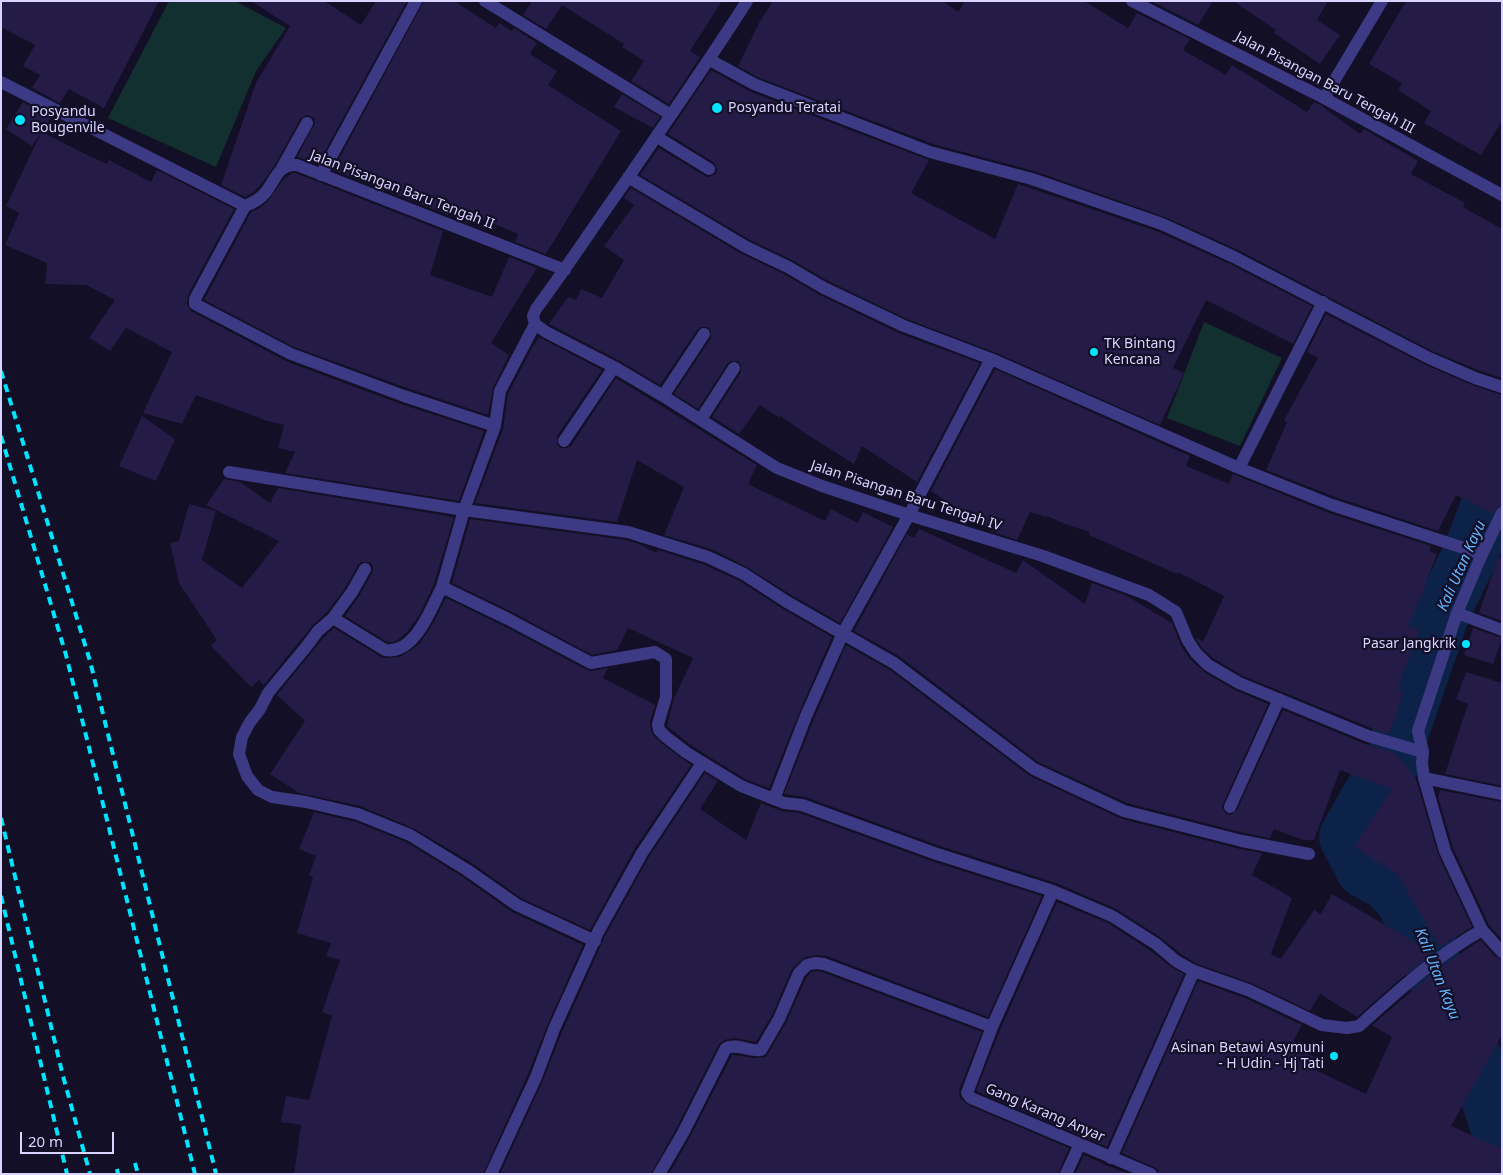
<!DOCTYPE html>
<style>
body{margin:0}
#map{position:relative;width:1503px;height:1175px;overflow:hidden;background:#130f26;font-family:"Noto Sans",sans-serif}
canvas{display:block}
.frame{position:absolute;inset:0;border:2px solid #d9d4ff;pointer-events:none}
.scale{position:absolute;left:20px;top:1132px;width:94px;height:22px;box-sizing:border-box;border:2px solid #d9d4ff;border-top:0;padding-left:6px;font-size:15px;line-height:18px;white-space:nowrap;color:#d9d4ff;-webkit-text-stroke:4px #130f26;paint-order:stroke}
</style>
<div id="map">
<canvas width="1503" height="1175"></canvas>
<div class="frame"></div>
<div class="scale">20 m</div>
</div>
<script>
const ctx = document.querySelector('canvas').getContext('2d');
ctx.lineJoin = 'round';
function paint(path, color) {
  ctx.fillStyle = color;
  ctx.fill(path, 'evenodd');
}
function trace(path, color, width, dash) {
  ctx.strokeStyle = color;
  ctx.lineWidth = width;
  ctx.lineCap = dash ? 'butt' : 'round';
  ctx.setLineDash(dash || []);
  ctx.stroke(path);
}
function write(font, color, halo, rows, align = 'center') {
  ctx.font = font + ' "Noto Sans",sans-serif';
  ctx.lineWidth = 4.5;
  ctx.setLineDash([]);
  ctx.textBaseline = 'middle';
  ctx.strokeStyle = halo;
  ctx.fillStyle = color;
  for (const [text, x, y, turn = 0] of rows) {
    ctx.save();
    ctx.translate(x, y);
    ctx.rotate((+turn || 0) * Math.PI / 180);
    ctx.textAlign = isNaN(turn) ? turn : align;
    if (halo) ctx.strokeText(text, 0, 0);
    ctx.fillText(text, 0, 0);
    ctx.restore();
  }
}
paint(new Path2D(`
 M 169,1 L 235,1 L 286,28 L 256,71 L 216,167 L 108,118 Z
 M 1204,322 L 1282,358 L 1240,446 L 1167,418 Z`), '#12302f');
trace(new Path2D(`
 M 1502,472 L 1469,557 L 1442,612 L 1399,738 L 1395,757 L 1367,801 L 1347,837 L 1364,870 L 1386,882 L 1401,897 L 1427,941 L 1437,979 L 1480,1071 L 1502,1139`), '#0c2248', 56);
paint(new Path2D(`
 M 1,1 L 159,1 L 104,108 L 69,89 L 60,103 L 32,88 L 40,75 L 23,66 L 35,45 L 1,27 Z
 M 251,1 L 324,1 L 361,25 L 376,1 L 407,1 L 318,164 L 297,157 L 315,123 L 314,118 L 310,116 L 306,115 L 300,119 L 275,165 L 262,183 L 255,191 L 245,197 L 221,185 L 256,83 L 290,26 Z
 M 424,1 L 454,1 L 496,28 L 499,23 L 512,31 L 514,28 L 537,43 L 530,54 L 557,71 L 548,85 L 621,131 L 546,254 L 515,242 L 518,234 L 471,214 L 468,220 L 450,209 L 448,215 L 333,170 Z
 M 532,1 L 722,1 L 690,51 L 700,57 L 669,104 L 631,81 L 644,61 L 622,47 L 624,44 L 562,5 L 546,29 L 523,15 Z
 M 773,1 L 943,1 L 958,12 L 965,1 L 1084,1 L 1128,28 L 1137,13 L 1190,39 L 1183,50 L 1226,75 L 1232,65 L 1307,112 L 1314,102 L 1320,105 L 1360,134 L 1364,129 L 1418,161 L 1411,174 L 1465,203 L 1463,207 L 1502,229 L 1502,378 L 1478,370 L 1432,351 L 1238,250 L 1165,217 L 1034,171 L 933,144 L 757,77 L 738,66 L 760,21 Z
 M 1151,1 L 1213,1 L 1198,25 Z
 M 1233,1 L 1328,1 L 1317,20 L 1340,35 L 1320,64 L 1274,33 L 1276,30 Z
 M 1406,1 L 1502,1 L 1502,121 L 1481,155 L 1424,123 L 1431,111 L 1398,90 L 1402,83 L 1369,64 Z
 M 711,70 L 751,92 L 929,160 L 911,193 L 995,239 L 1018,184 L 1159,232 L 1230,264 L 1312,306 L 1293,344 L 1206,300 L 1173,368 L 1184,373 L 1160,425 L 994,352 L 907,319 L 828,281 L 792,260 L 750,240 L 640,175 L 659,148 L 705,176 L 709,177 L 716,174 L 717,169 L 713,162 L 668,134 Z
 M 622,94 L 660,117 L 653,128 L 614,107 Z
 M 23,102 L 51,117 L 42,132 L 85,154 L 107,164 L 109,160 L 151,182 L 157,170 L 234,209 L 188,295 L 187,304 L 191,311 L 288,362 L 401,404 L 484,431 L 459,501 L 285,473 L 295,452 L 278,448 L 284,425 L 260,419 L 260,418 L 196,395 L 182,424 L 143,413 L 172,352 L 126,328 L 110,351 L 89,338 L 115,300 L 86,285 L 45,284 L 47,263 L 5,245 L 19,213 L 6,206 L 41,133 L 32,146 L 6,129 Z
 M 292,173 L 296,173 L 443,231 L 430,275 L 492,297 L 509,257 L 537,268 L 491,343 L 509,355 L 493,388 L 488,415 L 407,388 L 294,347 L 204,300 L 251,212 L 260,208 L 268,201 L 284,179 Z
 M 631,188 L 742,254 L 784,274 L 820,295 L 901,334 L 980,363 L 917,482 L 862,446 L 854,464 L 800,430 L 781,416 L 780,418 L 760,405 L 739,434 L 712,417 L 741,372 L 741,365 L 738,361 L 731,361 L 727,364 L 698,409 L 674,394 L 711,338 L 711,331 L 708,327 L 701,327 L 697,330 L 660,385 L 618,360 L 549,324 L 568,297 L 576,300 L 581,289 L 602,298 L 624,260 L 604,246 L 634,205 L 624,198 Z
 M 1326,314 L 1426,365 L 1472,385 L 1502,395 L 1502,505 L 1497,507 L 1493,514 L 1456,495 L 1438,531 L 1335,497 L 1266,470 L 1287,422 L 1284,420 L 1318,358 L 1307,352 Z
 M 539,337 L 602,370 L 557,436 L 557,444 L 560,448 L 567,448 L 571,446 L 616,378 L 757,465 L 748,484 L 825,521 L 831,509 L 858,523 L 863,512 L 893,527 L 840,623 L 791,595 L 747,567 L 711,549 L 664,535 L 684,487 L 637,460 L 617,522 L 475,503 L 503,429 L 508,394 L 532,348 Z
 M 995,369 L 1190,456 L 1186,466 L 1229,484 L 1233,474 L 1329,513 L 1431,546 L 1429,551 L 1437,554 L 1425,585 L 1426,586 L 1408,626 L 1420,630 L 1397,689 L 1404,692 L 1389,734 L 1371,728 L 1243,676 L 1213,658 L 1202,648 L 1195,637 L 1203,642 L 1224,596 L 1178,572 L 1177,574 L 1089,535 L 1090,532 L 1065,524 L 1047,516 L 1046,517 L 1030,512 L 1017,540 L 996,533 L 931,491 Z
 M 142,416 L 175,439 L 156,481 L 119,466 Z
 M 224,479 L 240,482 L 270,503 L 278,488 L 454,517 L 434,584 L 420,614 L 407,632 L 400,638 L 394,642 L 387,642 L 345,616 L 359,596 L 372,573 L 373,568 L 372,564 L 369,562 L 361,562 L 358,565 L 345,588 L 327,612 L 312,626 L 264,685 L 259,680 L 251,687 L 211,646 L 217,640 L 179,583 L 170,543 L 179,541 L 189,504 L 216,511 L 202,560 L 242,588 L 279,541 L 206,505 Z
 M 470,519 L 626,540 L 639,544 L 656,553 L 658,550 L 705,565 L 740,581 L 783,609 L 832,637 L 799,713 L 769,788 L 745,779 L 692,746 L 667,726 L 674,698 L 693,658 L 628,628 L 617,650 L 592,655 L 512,612 L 452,583 Z
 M 919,529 L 1016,573 L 1023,560 L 1085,604 L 1092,583 L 1125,595 L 1172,623 L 1181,646 L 1190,659 L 1204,672 L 1235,690 L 1268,704 L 1223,804 L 1222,808 L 1226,814 L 1231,815 L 1237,810 L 1283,710 L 1365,744 L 1396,753 L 1416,779 L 1438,854 L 1472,927 L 1440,947 L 1397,874 L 1354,847 L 1392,789 L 1340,770 L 1314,840 L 1303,840 L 1274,829 L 1270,838 L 1244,833 L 1127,803 L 1038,762 L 899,656 L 854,631 L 907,534 L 914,538 Z
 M 1498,558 L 1502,559 L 1502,621 L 1479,613 Z
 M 446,598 L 504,626 L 587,670 L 592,671 L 608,668 L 603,678 L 655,705 L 650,722 L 651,731 L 653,735 L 661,743 L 691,765 L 635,848 L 590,930 L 521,898 L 472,863 L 413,828 L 360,806 L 299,793 L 270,774 L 305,721 L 277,695 L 324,637 L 334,628 L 381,657 L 385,658 L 399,657 L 410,651 L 420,643 L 434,622 Z
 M 1473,628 L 1502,638 L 1493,664 L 1464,655 Z
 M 846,645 L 890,670 L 1030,776 L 1122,819 L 1240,849 L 1262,853 L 1252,875 L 1292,898 L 1271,954 L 1281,959 L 1314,910 L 1321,914 L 1332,894 L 1433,953 L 1398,981 L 1357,1017 L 1320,994 L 1310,1011 L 1251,983 L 1197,964 L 1181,954 L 1160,937 L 1116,909 L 1056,883 L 937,845 L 805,797 L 784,794 L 814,719 Z
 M 1466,672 L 1502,683 L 1502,786 L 1445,774 L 1468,704 L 1456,699 Z
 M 705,773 L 718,781 L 700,809 L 746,840 L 761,803 L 781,811 L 800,813 L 931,861 L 1042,896 L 988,1017 L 827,956 L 816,955 L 805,957 L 792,969 L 772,1015 L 756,1042 L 735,1038 L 724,1040 L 719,1044 L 676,1129 L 651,1174 L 500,1174 L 543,1080 L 562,1032 L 605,936 L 649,857 Z
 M 1440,790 L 1502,802 L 1502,940 L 1489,925 L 1453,848 L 1438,797 Z
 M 314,812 L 356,822 L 406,842 L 463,877 L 512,912 L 583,945 L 547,1026 L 528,1074 L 483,1174 L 294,1174 L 301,1125 L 281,1122 L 286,1096 L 309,1100 L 332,1016 L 322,1012 L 340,960 L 326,956 L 331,943 L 297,933 L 313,877 L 309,875 L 316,856 L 299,849 Z
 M 1057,902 L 1108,923 L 1151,951 L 1171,967 L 1184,974 L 1107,1147 L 976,1091 L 1000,1030 Z
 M 1480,940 L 1496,957 L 1502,960 L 1502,1035 L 1451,1126 L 1502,1149 L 1502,1174 L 1159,1174 L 1158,1170 L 1154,1167 L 1122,1153 L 1198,981 L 1245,998 L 1302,1025 L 1291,1045 L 1316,1058 L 1311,1068 L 1366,1094 L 1392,1037 L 1372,1025 L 1438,969 L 1448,962 L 1450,963 L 1449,961 L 1454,958 Z
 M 816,971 L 822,972 L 982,1032 L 959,1090 L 960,1098 L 968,1105 L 1069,1148 L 1058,1174 L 669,1174 L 690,1137 L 732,1055 L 755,1058 L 766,1057 L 786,1023 L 806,978 L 811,972 Z
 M 1084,1155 L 1108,1166 L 1130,1174 L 1075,1174 Z`), '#241b47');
trace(new Path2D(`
 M 485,1 L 671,115
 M 747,1 C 709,61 668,119 628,178 C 597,221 568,266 536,309 L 533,316 L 535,324 L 546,332 L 614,367 L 663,396 L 777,468 L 822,486 L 909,515 L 1043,556 L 1149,595 L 1176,612 L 1188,641 L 1196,653 L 1208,665 L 1239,683 L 1368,736 L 1423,752
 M 1132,1 L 1324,98 L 1502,195
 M 710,60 L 754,84 L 930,152 L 1032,179 L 1162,224 L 1234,257 L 1429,358 L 1475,378 L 1502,387
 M 1,82 L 245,206 C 253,203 259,200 265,193 C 276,180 277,164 297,165 L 565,270
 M 1324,98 L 1382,1
 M 657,137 L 709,169
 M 282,168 L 307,123
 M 321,175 L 416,1
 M 628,177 L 746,247 L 788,267 L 824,288 L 904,326 L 991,359 L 1239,468 L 1332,505 L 1482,554
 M 245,206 L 195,299 L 195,304 L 291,354 L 404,396 L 495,426
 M 535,324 L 500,391 L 495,426 L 464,510 L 442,587 L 508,619 L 591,663 L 655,652 L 666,659 L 666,697 L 658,724 L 659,730 L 666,737 L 687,753 L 741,786 L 784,803 L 802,805 L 934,853 L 1053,891 L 1112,916 L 1156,944 L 1176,961 L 1194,971 L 1248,990 L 1322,1025 L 1347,1028 L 1359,1026 C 1398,991 1436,956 1482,930
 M 663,396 L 704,334
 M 701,419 L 734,368
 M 564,441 L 614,367
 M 1239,468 L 1323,302
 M 229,472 L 464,510 L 628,532 L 708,557 L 744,574 L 787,602 L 894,663 L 1034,769 L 1124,811 L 1242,841 L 1309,854
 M 365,569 L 352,592 L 333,618 L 385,650 C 415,655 431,608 442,587
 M 1457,613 L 1502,630
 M 333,618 L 318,631 L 306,647 L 268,693 L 260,709 L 250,722 L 242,737 L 239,754 L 247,776 L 258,790 L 272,797 L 306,802 L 358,814 L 410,835 L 467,870 L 517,905 L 595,941
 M 1424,778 L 1502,794
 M 774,799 L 806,716 L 843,633 L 909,515 L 991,359
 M 1230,807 L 1279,699
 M 992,1027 L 967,1093 L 971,1098 L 1151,1174
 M 1111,1158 L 1194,971
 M 491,1174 L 536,1077 L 554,1029 L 598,932 L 642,853 L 702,763
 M 659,1174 L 683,1133 L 726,1048 C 739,1043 747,1052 761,1050 L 779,1019 L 799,973 L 807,965 L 815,963 L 824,964 L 992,1027 L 1053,891
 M 1066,1174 L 1080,1144`), '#3d3a85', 12);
trace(new Path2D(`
 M 1502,513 L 1482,554 L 1457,613 L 1418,731 L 1423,752 L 1422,763 L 1424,778 L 1445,851 L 1482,930 L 1502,952`), '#3d3a85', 12);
trace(new Path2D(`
 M 1,371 L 90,661 L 216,1174
 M 1,436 L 66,655 L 195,1174
 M 1,818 L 63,1076 L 90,1174
 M 1,896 L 67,1174
 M 135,1163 L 138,1174
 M 117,1169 L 118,1174`), '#00e5ff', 4, [8, 6]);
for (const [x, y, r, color] of [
 [717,108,6,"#00e5ff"],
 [20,120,6,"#00e5ff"],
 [1094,352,5,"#00e5ff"],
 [1466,644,5,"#00e5ff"],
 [1334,1056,5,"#00e5ff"]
]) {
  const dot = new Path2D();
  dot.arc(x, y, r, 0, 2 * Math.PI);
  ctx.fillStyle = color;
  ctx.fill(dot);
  trace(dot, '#130f26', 2);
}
write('14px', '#d9d4ff', '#130f26', [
 ["Jalan Pisangan Baru Tengah III",1325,83,28],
 ["Jalan Pisangan Baru Tengah II",402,190,21],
 ["Jalan Pisangan Baru Tengah IV",906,496,18],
 ["Gang Karang Anyar",1045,1113,23]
]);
write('14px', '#d9d4ff', '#130f26', [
 ["Posyandu Teratai",728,108],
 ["Posyandu",31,112],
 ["Bougenvile",31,128],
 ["TK Bintang",1104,344],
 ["Kencana",1104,360],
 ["Pasar Jangkrik",1456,644,"right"],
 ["Asinan Betawi Asymuni",1324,1048,"right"],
 ["- H Udin - Hj Tati",1324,1064,"right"]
], 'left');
write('italic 15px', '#62b6ff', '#130f26', [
 ["Kali Utan Kayu",1462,566,-66],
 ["Kali Utan Kayu",1437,974,68]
]);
</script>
